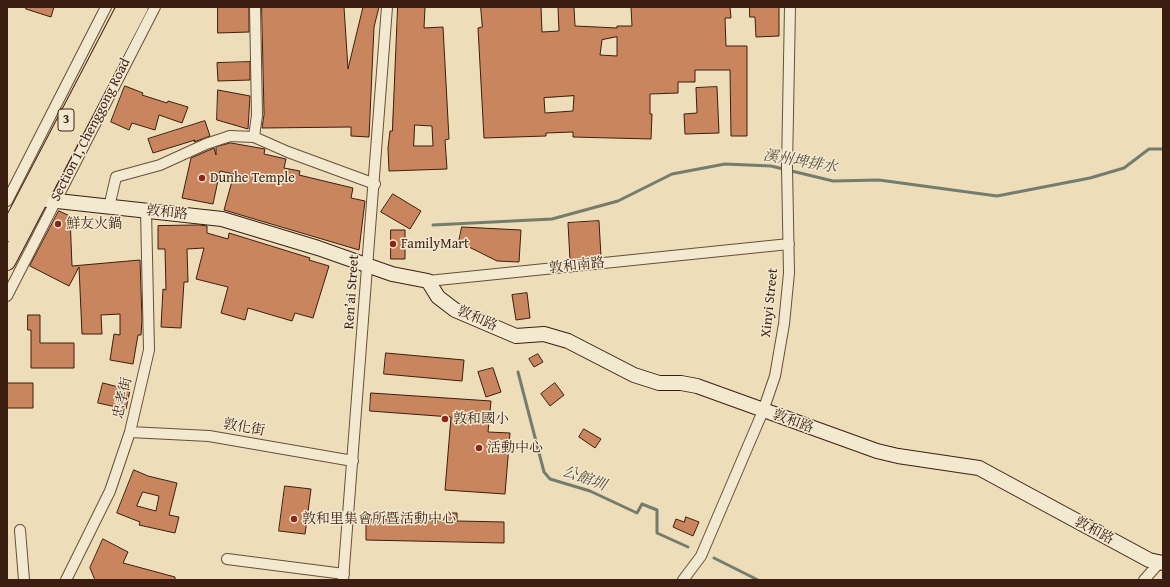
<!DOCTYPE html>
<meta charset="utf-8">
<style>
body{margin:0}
#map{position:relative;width:1170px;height:587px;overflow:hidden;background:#edddb8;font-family:"Gentium Book Plus",serif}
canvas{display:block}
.frame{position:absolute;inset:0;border:8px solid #3c1e10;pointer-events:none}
</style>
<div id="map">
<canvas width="1170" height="587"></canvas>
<div class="frame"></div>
</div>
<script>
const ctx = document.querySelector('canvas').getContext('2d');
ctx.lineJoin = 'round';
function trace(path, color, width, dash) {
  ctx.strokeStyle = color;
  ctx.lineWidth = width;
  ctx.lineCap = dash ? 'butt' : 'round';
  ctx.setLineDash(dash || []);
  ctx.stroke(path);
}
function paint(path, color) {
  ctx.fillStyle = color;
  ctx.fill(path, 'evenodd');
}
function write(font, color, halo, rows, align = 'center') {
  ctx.font = font + ' "Gentium Book Plus","Noto Serif TC",serif';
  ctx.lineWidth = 3;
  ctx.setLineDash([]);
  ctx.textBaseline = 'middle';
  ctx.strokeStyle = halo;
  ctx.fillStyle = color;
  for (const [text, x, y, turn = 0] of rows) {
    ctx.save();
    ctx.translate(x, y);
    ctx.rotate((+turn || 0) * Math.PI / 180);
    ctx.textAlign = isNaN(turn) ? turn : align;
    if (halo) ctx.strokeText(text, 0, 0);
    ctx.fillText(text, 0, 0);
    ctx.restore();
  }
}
trace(new Path2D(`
 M 433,225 L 552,219 L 618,201 L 672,174 L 725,164 L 771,166 L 833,181 L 879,180 L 997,196 L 1090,178 L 1124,168 L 1149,149 L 1163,149
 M 518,372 L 544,472 L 550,479 L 590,491 L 637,513 L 642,504 L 657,510 L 657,533 L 688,547
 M 714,558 L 758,580`), '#747d6d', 3);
const building = new Path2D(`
 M 26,7 L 54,7 L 51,17 L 26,9 Z
 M 218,7 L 249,7 L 249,32 L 218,33 Z
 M 262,7 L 344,7 L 348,69 L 363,7 L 379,7 L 374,27 L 369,137 L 351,136 L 351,127 L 262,128 L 264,115 Z
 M 398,7 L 425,7 L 424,28 L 443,27 L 449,139 L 445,140 L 447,169 L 389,171 L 388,148 L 390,131 L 392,131 ZM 415,125 L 432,126 L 433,146 L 414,146 Z
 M 481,7 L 541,7 L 542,32 L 559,31 L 558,7 L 574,7 L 575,26 L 617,28 L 617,26 L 632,26 L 631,7 L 730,7 L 731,18 L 725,18 L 726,46 L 747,46 L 747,136 L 731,136 L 730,70 L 695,70 L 695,82 L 678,82 L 678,93 L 650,94 L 650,114 L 652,114 L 651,139 L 573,137 L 573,132 L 546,133 L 546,136 L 484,138 L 478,28 L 482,27 ZM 617,37 L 617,56 L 600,55 L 602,40 ZM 574,96 L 573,111 L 545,113 L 544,98 Z
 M 750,7 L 779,7 L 779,36 L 756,37 L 755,17 L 750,17 Z
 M 250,62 L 250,80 L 218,81 L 217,63 Z
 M 125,86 L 143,93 L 142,95 L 167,103 L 168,101 L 188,107 L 182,123 L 159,115 L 155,130 L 132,123 L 129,130 L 111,122 Z
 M 717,87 L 719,133 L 685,134 L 684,114 L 697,113 L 696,88 Z
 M 218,90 L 250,96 L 248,129 L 217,120 Z
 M 205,121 L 210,136 L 194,142 L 195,140 L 153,153 L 148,139 Z
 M 231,143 L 265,149 L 264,154 L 286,159 L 284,168 L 300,171 L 299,175 L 353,188 L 351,198 L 365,201 L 359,250 L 224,210 L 234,174 L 220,171 L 213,204 L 182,198 L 191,158 L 214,148 L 216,155 L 216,147 Z
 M 393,194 L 421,211 L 410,229 L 381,212 Z
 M 59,211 L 70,216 L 72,266 L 140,260 L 142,320 L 141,335 L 138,335 L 133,364 L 110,360 L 114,334 L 120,335 L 120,314 L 101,315 L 102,334 L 82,334 L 79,267 L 69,286 L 30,266 Z
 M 599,221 L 601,257 L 570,260 L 568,223 Z
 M 200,225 L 207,226 L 207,233 L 228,239 L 229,233 L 310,258 L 309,260 L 329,266 L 313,318 L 295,313 L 292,321 L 248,308 L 245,320 L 221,313 L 228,287 L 196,279 L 204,248 L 187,249 L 188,282 L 184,282 L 181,328 L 161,327 L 163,289 L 166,290 L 165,249 L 158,249 L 158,226 Z
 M 462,227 L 521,230 L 519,262 L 497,261 L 459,242 Z
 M 391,230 L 405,230 L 405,259 L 391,259 Z
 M 527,293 L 530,318 L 516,320 L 512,295 Z
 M 28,315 L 40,315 L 40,343 L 74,343 L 74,368 L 31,368 L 31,330 L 28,330 Z
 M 386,353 L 464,360 L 462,381 L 384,374 Z
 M 538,354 L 543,362 L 534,367 L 529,359 Z
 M 493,368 L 501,392 L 486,397 L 478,372 Z
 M 7,383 L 33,383 L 33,408 L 7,408 Z
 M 103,383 L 130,390 L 126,409 L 98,403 Z
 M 555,383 L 564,395 L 550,406 L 541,394 Z
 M 371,393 L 491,401 L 488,432 L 510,433 L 505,494 L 445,490 L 451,417 L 370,411 Z
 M 584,429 L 601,439 L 595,448 L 579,437 Z
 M 134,470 L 148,476 L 177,483 L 169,515 L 179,517 L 175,533 L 139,525 L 140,522 L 117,513 ZM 143,492 L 159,496 L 156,511 L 137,506 Z
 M 285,486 L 311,489 L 305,534 L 279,531 Z
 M 446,513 L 457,513 L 457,521 L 504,522 L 504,543 L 366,540 L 366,519 L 445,521 Z
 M 686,517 L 699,522 L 693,536 L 673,527 L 676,519 L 684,522 Z
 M 103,539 L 128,552 L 123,563 L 175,577 L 175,580 L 95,580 L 90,568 Z`);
paint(building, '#c9855e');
trace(building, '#3c1e10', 1);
const street = new Path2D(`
 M 254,137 L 257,115 L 255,7
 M 7,201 L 106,7
 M 109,207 L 116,177 L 160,165 L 206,144 L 230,136 L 254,137 L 288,152 L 375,184
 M 428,281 L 789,244
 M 7,296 L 155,7
 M 130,432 L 209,436 L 353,461
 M 20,530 L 24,580
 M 227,559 L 344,574
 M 66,580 L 110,491 L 130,432 L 149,350 L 146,210
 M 343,580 L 387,7
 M 683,580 L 701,556 L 763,411 L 775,376 L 784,324 L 789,273 L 787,167 L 790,7
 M 1144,580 L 1160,562`);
const secondary = new Path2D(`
 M 30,198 L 222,219 L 318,248 L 392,274 L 428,281 L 438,297 L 455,310 L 516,336 L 544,334 L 568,341 L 634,375 L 659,383 L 681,383 L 697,386 L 877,451 L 898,456 L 979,468 L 1149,560 L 1163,563`);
const primary = new Path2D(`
 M 7,233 L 125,7
 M 7,262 L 140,7`);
trace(street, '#684e3a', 12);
trace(secondary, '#3c1e10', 16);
trace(primary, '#3c1e10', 18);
trace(street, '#f3e9d1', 10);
trace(secondary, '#f3e9d1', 14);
trace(primary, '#edddb8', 16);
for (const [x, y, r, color] of [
 [202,178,4,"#8f2418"],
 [58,224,4,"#8f2418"],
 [393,244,4,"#8f2418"],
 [445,419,4,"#8f2418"],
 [479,448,4,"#8f2418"],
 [294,519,4,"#8f2418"]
]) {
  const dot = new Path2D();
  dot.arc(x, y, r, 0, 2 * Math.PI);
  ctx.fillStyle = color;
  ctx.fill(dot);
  trace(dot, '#f3e9d1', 1.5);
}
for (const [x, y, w] of [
 [66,120,16]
]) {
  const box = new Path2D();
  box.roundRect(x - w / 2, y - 11, w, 22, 3);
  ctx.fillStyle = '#f3e9d1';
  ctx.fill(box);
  trace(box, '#3c1e10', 1);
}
write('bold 13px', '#3c1e10', null, [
 ["3",66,120]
]);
write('14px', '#3c1e10', '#f3e9d1', [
 ["Section 1, Chenggong Road",91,130,-63],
 ["敦和路",167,213,6],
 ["敦和南路",577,266,-6],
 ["Ren’ai Street",352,292,-86],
 ["Xinyi Street",770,303,-84],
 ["敦和路",477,319,24],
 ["忠孝街",123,398,-77],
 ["敦和路",793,422,20],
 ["敦化街",244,428,10],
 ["敦和路",1094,531,28]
]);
write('14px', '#3c1e10', '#f3e9d1', [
 ["Dunhe Temple",210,178],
 ["鮮友火鍋",66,224],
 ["FamilyMart",401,244],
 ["敦和國小",453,419],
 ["活動中心",487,448],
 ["敦和里集會所暨活動中心",302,519]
], 'left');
write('italic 15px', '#584d3e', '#f3e9d1', [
 ["溪州埤排水",800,162,10],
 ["公館圳",584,479,20]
]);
</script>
